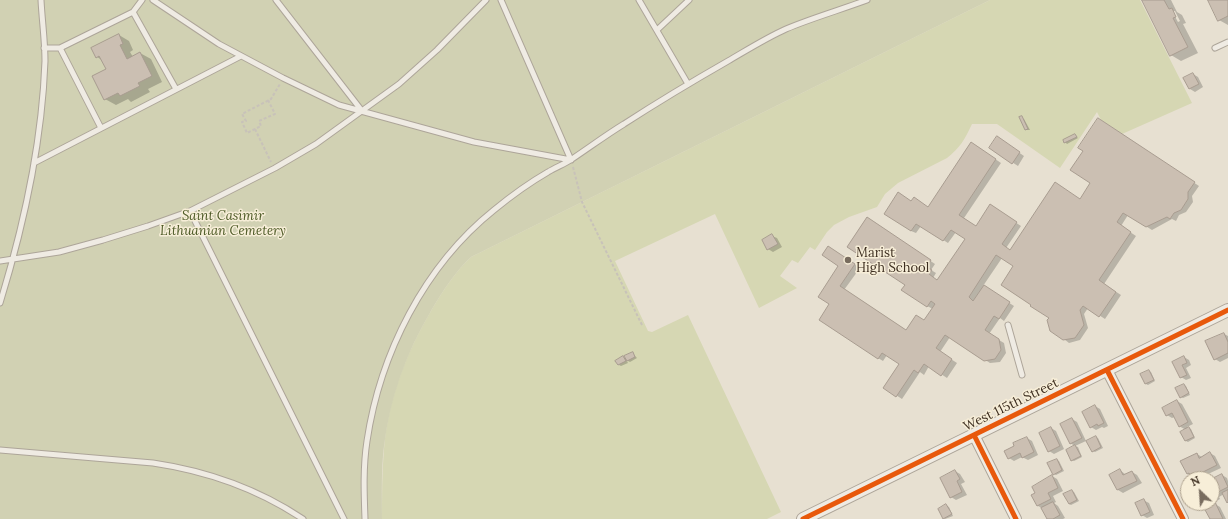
<!DOCTYPE html>
<style>
body{margin:0}
#map{position:relative;width:1228px;height:519px;overflow:hidden;background:#e7e0d1;font-family:Lora,serif}
canvas{display:block}
.north{position:absolute;left:1180px;top:471px;width:40px;height:40px;box-sizing:border-box;background:#f7eed8;border:1px solid #ada18e;border-radius:50%;rotate:335deg;font-size:11px;font-weight:700;line-height:16px;text-align:center;color:#3d2e20}
.north::after{content:'';display:block;margin:auto;width:14px;height:18px;background:#786c5e;clip-path:polygon(50% 0,100% 100%,50% 72%,0 100%)}
</style>
<div id="map">
<canvas width="1228" height="519"></canvas>
<div class="north">N</div>
</div>
<script>
const ctx = document.querySelector('canvas').getContext('2d');
ctx.lineJoin = 'round';
function paint(path, color) {
  ctx.fillStyle = color;
  ctx.fill(path, 'evenodd');
}
function trace(path, color, width, dash) {
  ctx.strokeStyle = color;
  ctx.lineWidth = width;
  ctx.lineCap = dash ? 'butt' : 'round';
  ctx.setLineDash(dash || []);
  ctx.stroke(path);
}
function write(font, color, halo, rows, align = 'center') {
  ctx.font = font + ' Lora,serif';
  ctx.lineWidth = 3;
  ctx.setLineDash([]);
  ctx.textBaseline = 'middle';
  ctx.strokeStyle = halo;
  ctx.fillStyle = color;
  for (const [text, x, y, turn = 0] of rows) {
    ctx.save();
    ctx.translate(x, y);
    ctx.rotate((+turn || 0) * Math.PI / 180);
    ctx.textAlign = isNaN(turn) ? turn : align;
    if (halo) ctx.strokeText(text, 0, 0);
    ctx.fillText(text, 0, 0);
    ctx.restore();
  }
}
paint(new Path2D(`
 M 990,0 L 1140,0 L 1192,103 L 1122,134 L 1101,120 L 1097,112 L 1060,168 L 997,124 L 972,124 C 965,139 960,148 947,158 L 898,183 L 885,194 L 877,207 L 849,217 L 834,225 L 827,232 L 815,250 L 810,247 L 798,263 L 792,260 L 780,276 L 797,288 L 759,308 L 715,214 L 615,261 L 648,331 L 652,332 L 688,315 L 781,512 L 767,519 L 382,519 C 382,496 382,472 384,449 C 388,400 406,353 431,311 C 442,292 455,272 471,257 Z`), '#d6d7b3');
paint(new Path2D(`
 M 0,0 L 990,0 L 471,257 C 455,272 442,292 431,311 C 406,353 390,398 384,446 C 381,470 382,495 382,519 L 0,519 Z`), '#d1d1b3');
paint(new Path2D(`
 M 1143,0 L 1171,0 L 1177,12 L 1182,15 L 1186,23 L 1183,24 L 1198,53 L 1181,61 L 1171,55 ZM 1172,11 L 1175,11 L 1180,21 L 1178,22 Z
 M 1209,0 L 1228,0 L 1228,25 L 1219,20 Z
 M 119,35 L 129,41 L 133,50 L 130,52 L 133,57 L 140,53 L 151,59 L 162,82 L 148,89 L 150,92 L 131,102 L 128,99 L 116,105 L 105,99 L 107,70 L 102,60 L 97,57 Z
 M 1193,74 L 1198,77 L 1203,87 L 1195,92 L 1190,89 L 1185,78 Z
 M 1021,118 L 1024,119 L 1030,130 L 1026,130 Z
 M 1103,122 L 1199,186 L 1192,196 L 1193,202 L 1186,212 L 1179,215 L 1176,221 L 1172,219 L 1152,230 L 1128,215 L 1121,226 L 1136,236 L 1104,284 L 1121,295 L 1105,319 L 1088,308 L 1084,314 L 1088,328 L 1080,340 L 1069,343 L 1064,339 L 1015,266 L 1002,258 L 983,286 L 1014,306 L 1004,321 L 1000,318 L 989,334 L 1004,343 L 1006,353 L 1000,362 L 990,363 L 950,337 L 940,352 L 957,363 L 947,378 L 929,366 L 924,375 L 920,372 L 902,399 L 885,388 L 900,364 L 887,355 L 883,361 L 878,358 L 831,304 L 840,265 L 833,250 L 860,268 L 844,290 L 906,331 L 924,322 L 933,309 L 927,306 L 906,285 L 872,222 L 935,264 L 931,270 L 936,273 L 933,278 L 938,281 L 966,238 L 956,232 L 948,243 L 921,226 L 916,233 L 911,231 L 912,202 L 928,208 L 976,146 L 1001,163 L 964,218 L 976,227 L 995,209 L 1021,226 L 1006,248 L 1011,251 L 1080,200 L 1091,183 Z
 M 1075,135 L 1078,138 L 1067,144 L 1065,142 Z
 M 1002,141 L 1024,156 L 1018,166 L 990,148 Z
 M 772,236 L 777,238 L 782,247 L 773,252 L 768,249 Z
 M 1224,334 L 1228,336 L 1228,358 L 1220,362 L 1215,359 Z
 M 633,354 L 637,358 L 630,362 L 626,360 L 628,363 L 621,366 L 619,365 L 623,357 L 627,359 Z
 M 1184,357 L 1189,360 L 1191,365 L 1186,368 L 1191,378 L 1186,380 L 1181,377 L 1174,362 Z
 M 1149,371 L 1151,372 L 1155,381 L 1148,385 L 1146,384 Z
 M 1184,385 L 1186,386 L 1190,395 L 1183,398 L 1181,397 Z
 M 1177,401 L 1182,404 L 1193,424 L 1187,427 L 1191,429 L 1195,438 L 1188,442 L 1186,441 L 1181,432 L 1186,430 L 1179,426 L 1175,417 L 1172,418 L 1167,415 Z
 M 1095,406 L 1100,409 L 1108,426 L 1104,428 L 1102,427 L 1096,430 L 1091,427 Z
 M 1072,419 L 1077,422 L 1086,441 L 1075,446 L 1070,443 Z
 M 1051,428 L 1056,431 L 1064,449 L 1054,454 L 1049,451 Z
 M 1096,437 L 1098,438 L 1103,448 L 1095,452 L 1093,451 Z
 M 1027,438 L 1032,441 L 1038,455 L 1028,460 L 1022,457 L 1014,461 L 1009,458 L 1016,446 Z
 M 1075,446 L 1078,447 L 1082,457 L 1074,461 L 1072,460 Z
 M 1210,453 L 1215,456 L 1221,468 L 1208,474 L 1213,479 L 1222,475 L 1227,478 L 1228,481 L 1228,502 L 1224,494 L 1219,497 L 1220,499 L 1212,503 L 1212,479 L 1193,479 L 1191,476 L 1188,474 L 1197,454 L 1202,457 Z
 M 1057,460 L 1059,461 L 1064,471 L 1056,475 L 1054,474 Z
 M 1120,470 L 1126,475 L 1132,472 L 1137,475 L 1142,483 L 1123,493 L 1118,490 L 1110,475 Z
 M 955,471 L 960,474 L 965,482 L 961,484 L 967,495 L 956,500 L 951,497 Z
 M 1052,476 L 1057,479 L 1063,491 L 1053,496 L 1056,502 L 1054,503 L 1058,506 L 1065,518 L 1063,519 L 1048,519 L 1042,508 L 1038,506 L 1036,494 Z
 M 1072,491 L 1074,492 L 1079,501 L 1071,505 L 1069,504 Z
 M 1143,500 L 1149,503 L 1154,515 L 1147,518 L 1142,515 Z
 M 1215,504 L 1220,507 L 1226,519 L 1211,519 Z
 M 946,505 L 949,507 L 953,516 L 945,519 L 944,518 Z`), '#0003');
const building = new Path2D(`
 M 1142,0 L 1164,0 L 1169,9 L 1172,8 L 1176,17 L 1173,18 L 1188,47 L 1170,56 Z
 M 1208,0 L 1228,0 L 1228,16 L 1218,21 Z
 M 119,34 L 123,44 L 120,45 L 127,59 L 140,52 L 152,76 L 138,83 L 140,86 L 120,96 L 118,93 L 104,100 L 92,76 L 106,69 L 99,56 L 96,58 L 91,48 Z
 M 1193,73 L 1199,84 L 1189,89 L 1183,78 Z
 M 1022,116 L 1028,129 L 1025,130 L 1019,117 Z
 M 1098,118 L 1195,182 L 1188,192 L 1188,199 L 1181,210 L 1174,213 L 1170,219 L 1167,217 L 1146,227 L 1123,213 L 1117,222 L 1131,232 L 1099,280 L 1116,292 L 1099,317 L 1083,306 L 1080,310 L 1084,325 L 1075,338 L 1063,340 L 1050,331 L 1047,320 L 1049,318 L 1030,306 L 1031,305 L 1001,285 L 1013,266 L 996,255 L 969,297 L 973,301 L 984,285 L 1010,302 L 999,319 L 994,316 L 985,330 L 999,339 L 1001,350 L 995,359 L 984,361 L 945,335 L 936,348 L 952,359 L 941,376 L 924,364 L 918,373 L 914,370 L 896,397 L 883,388 L 899,364 L 882,353 L 878,359 L 819,320 L 829,304 L 818,297 L 838,266 L 822,255 L 828,246 L 855,264 L 840,286 L 906,330 L 916,315 L 924,320 L 935,304 L 931,301 L 927,307 L 901,290 L 905,285 L 847,247 L 867,217 L 931,260 L 927,267 L 932,270 L 929,274 L 937,280 L 965,239 L 951,230 L 943,241 L 916,224 L 911,231 L 884,214 L 898,192 L 911,201 L 914,197 L 928,207 L 971,142 L 996,159 L 959,215 L 976,226 L 990,204 L 1017,222 L 1002,244 L 1010,250 L 1055,182 L 1080,199 L 1090,183 L 1070,170 L 1083,151 L 1078,148 Z
 M 1075,134 L 1077,137 L 1064,143 L 1063,140 Z
 M 997,136 L 1020,152 L 1012,164 L 989,148 Z
 M 772,234 L 778,244 L 767,250 L 762,240 Z
 M 1224,333 L 1228,342 L 1228,353 L 1214,360 L 1205,341 Z
 M 633,352 L 635,357 L 627,361 L 624,356 Z
 M 623,356 L 626,361 L 618,365 L 615,361 Z
 M 1184,356 L 1187,363 L 1182,365 L 1187,375 L 1180,378 L 1172,362 Z
 M 1149,370 L 1154,380 L 1145,384 L 1140,374 Z
 M 1184,384 L 1189,393 L 1180,398 L 1175,388 Z
 M 1177,400 L 1188,422 L 1179,427 L 1172,413 L 1166,416 L 1162,408 Z
 M 1095,405 L 1104,423 L 1098,426 L 1097,424 L 1090,428 L 1082,412 Z
 M 1072,418 L 1082,438 L 1070,444 L 1060,424 Z
 M 1051,427 L 1060,446 L 1048,452 L 1039,433 Z
 M 1189,427 L 1194,437 L 1185,441 L 1180,432 Z
 M 1096,436 L 1101,447 L 1092,452 L 1086,441 Z
 M 1027,437 L 1034,452 L 1022,458 L 1020,453 L 1008,459 L 1004,451 L 1014,446 L 1013,443 Z
 M 1075,445 L 1081,456 L 1071,461 L 1066,450 Z
 M 1210,452 L 1217,465 L 1203,472 L 1204,474 L 1192,479 L 1189,473 L 1187,474 L 1180,461 L 1197,453 L 1199,458 Z
 M 1057,459 L 1062,470 L 1053,475 L 1047,463 Z
 M 1120,469 L 1123,475 L 1132,471 L 1137,481 L 1117,490 L 1109,475 Z
 M 955,470 L 960,479 L 957,481 L 962,492 L 950,498 L 940,478 Z
 M 1222,474 L 1228,487 L 1214,494 L 1216,496 L 1212,498 L 1212,479 Z
 M 1052,475 L 1058,488 L 1048,493 L 1051,499 L 1037,506 L 1031,495 L 1035,493 L 1032,487 Z
 M 1072,490 L 1077,500 L 1069,504 L 1063,494 Z
 M 1228,490 L 1228,502 L 1227,503 L 1222,493 Z
 M 1144,499 L 1150,512 L 1141,516 L 1135,503 Z
 M 1053,502 L 1060,515 L 1053,519 L 1047,519 L 1041,508 Z
 M 1215,502 L 1223,519 L 1210,519 L 1204,508 Z
 M 946,504 L 952,514 L 943,519 L 938,509 Z`);
paint(building, '#cbbfb2');
trace(building, '#a89c90', 1);
const service = new Path2D(`
 M 153,0 L 219,44 L 283,78 L 339,105 L 474,142 L 571,160
 M 276,0 L 362,111
 M 501,0 L 571,160
 M 639,0 L 688,84
 M 133,12 L 176,89
 M 657,30 L 689,0
 M 44,48 L 60,48 L 133,12 L 142,0
 M 60,48 L 101,128
 M 1215,48 L 1228,42
 M 34,163 L 241,56
 M 190,211 L 344,519
 M 0,261 L 59,252 L 103,240 L 148,226 L 190,211 L 275,168 L 316,144 L 399,84 L 437,50 L 486,0
 M 0,303 C 24,225 42,143 45,61 C 45,41 42,20 41,0
 M 1008,325 L 1022,375
 M 0,450 L 153,463 C 207,471 258,489 303,519
 M 365,519 C 364,493 363,467 367,441 C 380,354 424,266 494,210 C 511,196 529,183 548,172 C 556,167 565,164 572,159 C 590,147 606,135 624,124 C 658,102 693,81 728,61 C 747,50 766,38 786,29 C 812,18 840,10 867,0`);
const minor = new Path2D(`
 M 1107,370 L 1183,519
 M 974,435 L 1016,519`);
const tertiary = new Path2D(`
 M 803,519 L 1228,310`);
trace(service, '#ada599', 7);
trace(minor, '#ada599', 12);
trace(tertiary, '#ada599', 14);
trace(new Path2D(`
 M 268,100 L 275,114 L 259,121 L 261,126 L 247,133 L 242,122 L 246,121 L 242,114 L 271,99 L 280,84
 M 255,129 L 271,162
 M 573,167 L 582,202 L 642,325`), '#c8c2b9', 2, [3, 2]);
trace(service, '#efebe3', 5);
trace(minor, '#efebe3', 10);
trace(tertiary, '#efebe3', 12);
trace(new Path2D(`
 M 1107,370 L 1183,519
 M 974,435 L 1016,519
 M 803,519 L 1228,310`), '#e8590c', 5);
for (const [x, y, r, color] of [
 [848,260,4,"#786c5e"]
]) {
  const dot = new Path2D();
  dot.arc(x, y, r, 0, 2 * Math.PI);
  ctx.fillStyle = color;
  ctx.fill(dot);
  trace(dot, '#f7eed8', 1.5);
}
write('italic 13px', '#4d5a26', '#f7eed8', [
 ["Saint Casimir",223,216],
 ["Lithuanian Cemetery",223,231]
]);
write('13px', '#3d2e20', '#f7eed8', [
 ["Marist",856,253],
 ["High School",856,268]
], 'left');
write('13px', '#3d2e20', '#f7eed8', [
 ["West 115th Street",1011,405,-26]
]);
</script>
